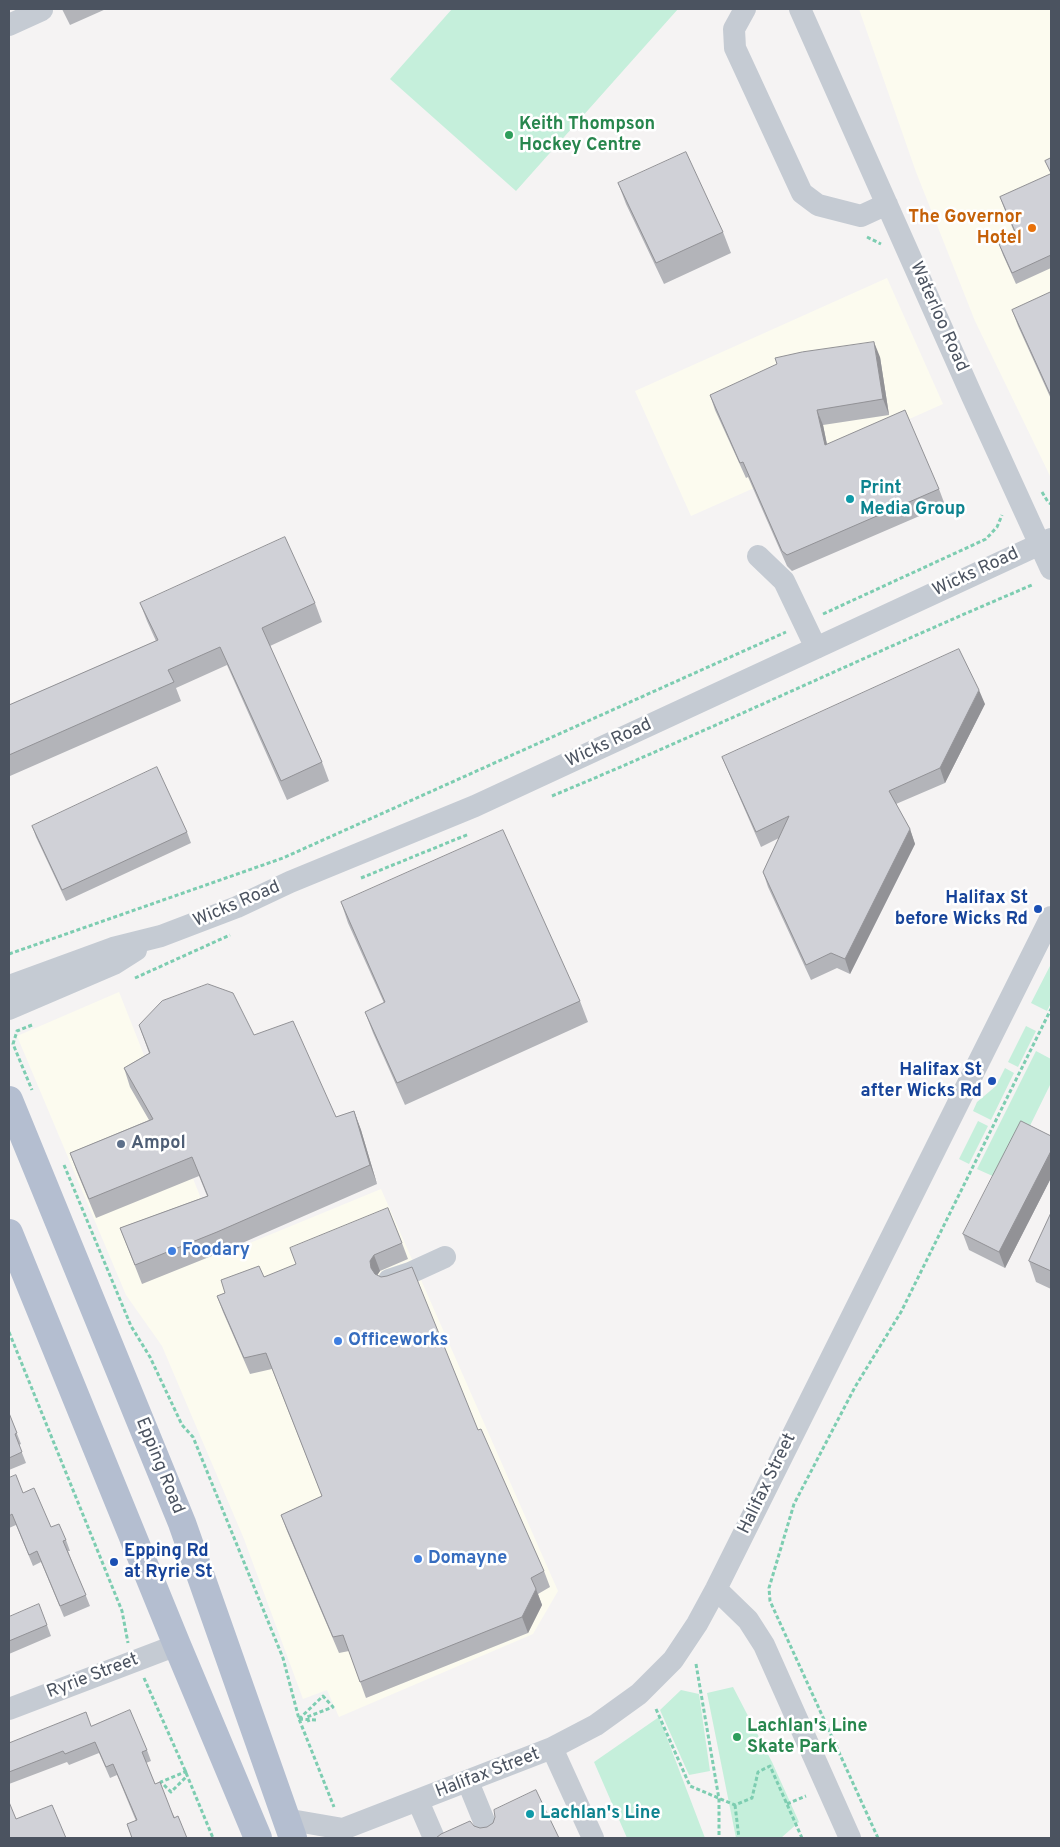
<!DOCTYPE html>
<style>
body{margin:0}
#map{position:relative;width:1060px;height:1847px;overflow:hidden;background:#f5f3f3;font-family:Overpass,sans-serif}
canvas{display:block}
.frame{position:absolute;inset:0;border:10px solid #4b5360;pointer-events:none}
</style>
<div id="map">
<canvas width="1060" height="1847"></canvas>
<div class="frame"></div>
</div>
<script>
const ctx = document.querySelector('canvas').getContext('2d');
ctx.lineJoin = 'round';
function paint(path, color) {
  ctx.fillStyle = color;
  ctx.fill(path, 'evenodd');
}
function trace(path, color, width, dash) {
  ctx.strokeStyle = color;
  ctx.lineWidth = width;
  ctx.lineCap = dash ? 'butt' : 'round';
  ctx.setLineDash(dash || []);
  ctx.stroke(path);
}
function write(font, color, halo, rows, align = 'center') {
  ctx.font = font + ' Overpass,sans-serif';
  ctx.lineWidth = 5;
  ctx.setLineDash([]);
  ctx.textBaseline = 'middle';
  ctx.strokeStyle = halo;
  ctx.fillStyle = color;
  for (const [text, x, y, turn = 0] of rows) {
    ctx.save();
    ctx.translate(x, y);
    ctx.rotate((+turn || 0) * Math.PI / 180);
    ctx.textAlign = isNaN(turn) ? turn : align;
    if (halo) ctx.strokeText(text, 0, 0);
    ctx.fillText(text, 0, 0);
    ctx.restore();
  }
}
paint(new Path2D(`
 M 859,9 L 1051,9 L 1051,478 L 975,321 L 916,172 Z
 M 887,278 L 943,404 L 691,516 L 635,391 Z
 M 119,992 L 223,1254 L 381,1189 L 558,1591 L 533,1634 L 339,1717 L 327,1690 L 303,1699 L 244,1539 L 162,1346 L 126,1295 L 17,1036 Z`), '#fcfbef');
paint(new Path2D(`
 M 452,9 L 678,9 L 516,191 L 390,79 Z
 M 1051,964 L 1051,1003 L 1047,1011 L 1031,1003 Z
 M 1026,1026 L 1036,1031 L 1018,1067 L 1008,1062 Z
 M 1036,1051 L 1051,1059 L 1051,1083 L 1022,1142 L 997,1178 L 977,1169 Z
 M 1005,1068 L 1014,1073 L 991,1120 L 973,1111 L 977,1102 L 996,1086 Z
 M 978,1121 L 988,1126 L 969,1164 L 959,1159 Z
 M 733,1687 L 772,1762 L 799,1822 L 781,1838 L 736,1838 L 707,1693 Z
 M 681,1690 L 699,1694 L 710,1771 L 689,1775 L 660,1710 Z
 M 659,1717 L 705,1838 L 627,1838 L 594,1762 Z`), '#c5efdb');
trace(new Path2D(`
 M 867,237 L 881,244
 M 1042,492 L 1048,502 L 1051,504
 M 823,614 L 986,539 L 997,527 L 1002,515
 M 552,796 C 713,729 871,653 1032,585
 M 361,878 L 469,834
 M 9,954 L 283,858 L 786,632
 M 135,978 L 230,935
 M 32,1025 L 17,1031 L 13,1044 L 32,1090
 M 64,1165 L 131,1326 L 150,1357 L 182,1425 L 193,1437 L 283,1658 L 299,1719 L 334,1807
 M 9,1332 L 122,1611 L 128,1643
 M 696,1664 L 719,1799 L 719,1838
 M 144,1678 L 184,1768 L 213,1838
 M 656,1709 L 690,1786 L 735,1805 L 752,1798 L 758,1772 L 770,1766 L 802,1838
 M 299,1719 L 323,1696 L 333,1707 L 307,1717 L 309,1722
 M 299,1719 L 316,1720
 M 187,1771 L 161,1782 L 171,1792 L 187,1776
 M 787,1804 L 806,1796
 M 735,1805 L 739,1838
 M 878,1838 L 770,1601 L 769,1588 L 794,1504 L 855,1387 L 901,1312 L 1051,1009`), '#7dcdb1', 3, [4, 2.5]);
trace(new Path2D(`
 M 745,9 L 734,29 L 735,48 L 802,193 L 818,205 L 861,216 L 887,204
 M 800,9 L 972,396 L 1051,569
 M 9,25 L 42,10
 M 758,556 L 784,581 L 816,648
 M 9,986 L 113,948 L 161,936 L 237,907 L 290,882 L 475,806 L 1051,539
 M 9,1009 L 114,964 L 136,950
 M 389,1280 L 410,1273 L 445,1257
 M 716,1589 L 748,1620 L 764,1645 L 850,1838
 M 9,1709 L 177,1645
 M 552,1748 L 593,1838
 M 468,1782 L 486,1826
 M 418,1801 L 434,1838
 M 285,1819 L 343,1829 L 552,1748 L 596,1725 L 639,1694 L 673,1660 L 697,1624 L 716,1589 L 1051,917`), '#c5cbd3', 22);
trace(new Path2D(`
 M 9,1100 L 182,1523 L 293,1838
 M 9,1233 L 177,1645 L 258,1838`), '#b4bed0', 28);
paint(new Path2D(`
 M 62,9 L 106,9 L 70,25 Z
 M 1051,158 L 1051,268 L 1016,284 L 1003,255 L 999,244 L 1016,236 L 1004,208 L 1000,197 L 1051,174 L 1045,161 Z
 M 618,183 L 723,232 L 731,253 L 664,284 L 626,204 Z
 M 1051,292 L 1051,399 L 1018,326 L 1012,310 Z
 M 880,357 L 889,415 L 823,425 L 827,444 L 939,489 L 945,505 L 792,571 L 787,566 L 748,477 L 746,478 L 715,410 L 710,395 Z
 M 140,603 L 315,603 L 322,622 L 270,646 L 322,762 L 329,781 L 287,800 L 227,665 L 176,688 L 181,701 L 10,776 L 9,775 L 9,705 L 156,641 L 147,621 Z
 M 985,704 L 945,783 L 896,804 L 910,829 L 915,844 L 850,974 L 837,968 L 811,980 L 768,887 L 763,872 L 779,838 L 761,847 L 728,771 L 722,757 Z
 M 32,826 L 187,832 L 191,843 L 66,901 L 36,837 Z
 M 341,902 L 580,1001 L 588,1022 L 405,1105 L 373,1033 L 365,1012 L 384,1003 L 348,923 Z
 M 139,1025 L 254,1035 L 336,1117 L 354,1111 L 361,1130 L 377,1184 L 224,1251 L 142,1284 L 120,1228 L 207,1196 L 199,1176 L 96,1218 L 77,1172 L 70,1153 L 149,1120 L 130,1087 L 124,1068 L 149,1053 Z
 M 1051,1136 L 1051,1178 L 1005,1268 L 969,1250 L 963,1234 Z
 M 1051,1213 L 1051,1289 L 1036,1282 L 1029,1261 Z
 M 402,1243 L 408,1259 L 380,1271 L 377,1275 L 478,1430 L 544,1571 L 550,1587 L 538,1594 L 542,1605 L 528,1633 L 366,1698 L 349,1651 L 339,1653 L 287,1531 L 281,1515 L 322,1496 L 272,1369 L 250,1374 L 223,1312 L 217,1296 L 264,1277 Z
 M 9,1413 L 21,1444 L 19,1445 L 26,1463 L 9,1470 Z
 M 9,1478 L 23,1493 L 51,1527 L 66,1540 L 70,1551 L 68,1551 L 90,1606 L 64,1617 L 41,1562 L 33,1566 L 16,1525 L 9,1528 Z
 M 9,1617 L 47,1625 L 51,1636 L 9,1654 Z
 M 91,1726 L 147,1750 L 151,1761 L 146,1763 L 155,1784 L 187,1838 L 132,1838 L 127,1824 L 136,1821 L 117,1775 L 110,1778 L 99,1753 L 69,1765 L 67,1762 L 9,1784 L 9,1743 Z`), '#b3b4b9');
paint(new Path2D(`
 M 874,342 L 880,357 L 889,415 L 883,399 Z
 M 817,410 L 823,425 L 830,460 L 825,445 Z
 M 979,690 L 985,704 L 945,783 L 940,768 Z
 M 910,829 L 915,844 L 850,974 L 845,959 Z
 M 354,1111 L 361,1130 L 377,1184 L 370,1165 Z
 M 1051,1151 L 1051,1178 L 1005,1268 L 999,1252 Z
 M 374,1255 L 380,1271 L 376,1277 L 371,1268 L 370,1261 Z
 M 536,1589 L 542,1605 L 528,1633 L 522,1617 Z`), '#929296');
const building = new Path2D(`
 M 686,152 L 723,232 L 656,263 L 618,183 Z
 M 1051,158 L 1051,173 L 1045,161 Z
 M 1051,174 L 1051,255 L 1012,273 L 999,244 L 1017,236 L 1000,197 Z
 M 1051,292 L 1051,396 L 1012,310 Z
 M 874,342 L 883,399 L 817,410 L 825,445 L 905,410 L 939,489 L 787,555 L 782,551 L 743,462 L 740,463 L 710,395 L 777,364 L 775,358 L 802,352 Z
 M 285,537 L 315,603 L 262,628 L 322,762 L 281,781 L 220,647 L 168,670 L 174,682 L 9,755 L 9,705 L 158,640 L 140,603 Z
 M 959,649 L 979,690 L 940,768 L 889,791 L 910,829 L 845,959 L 831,953 L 806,965 L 763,872 L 789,816 L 756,832 L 722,757 Z
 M 157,767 L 187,832 L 62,890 L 32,826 Z
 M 503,830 L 580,1001 L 397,1083 L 365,1012 L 385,1002 L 341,902 Z
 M 208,984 L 233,993 L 254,1035 L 293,1021 L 336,1117 L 354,1111 L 370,1165 L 217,1232 L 135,1265 L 120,1228 L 208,1196 L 192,1157 L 89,1199 L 70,1153 L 153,1119 L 124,1068 L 150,1053 L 139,1025 L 162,1001 Z
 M 1021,1121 L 1051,1136 L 1051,1151 L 999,1252 L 963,1234 Z
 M 388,1208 L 402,1243 L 374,1255 L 370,1261 L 371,1268 L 375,1274 L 381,1277 L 387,1276 L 412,1267 L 478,1430 L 481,1429 L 544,1571 L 531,1578 L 536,1589 L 522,1617 L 360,1682 L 343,1635 L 333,1637 L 281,1515 L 322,1496 L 266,1353 L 244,1358 L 217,1296 L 225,1293 L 221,1280 L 259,1266 L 264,1277 L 296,1264 L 290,1248 Z
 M 1051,1213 L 1051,1271 L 1029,1261 Z
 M 9,1413 L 17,1433 L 15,1434 L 22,1452 L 9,1458 Z
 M 16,1475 L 23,1493 L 34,1488 L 51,1527 L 59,1524 L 66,1540 L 63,1541 L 86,1595 L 60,1606 L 37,1551 L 29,1555 L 12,1514 L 9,1516 L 9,1478 Z
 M 39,1604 L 47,1625 L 9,1641 L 9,1617 Z
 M 130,1710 L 147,1750 L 142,1752 L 155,1784 L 160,1782 L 174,1818 L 178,1816 L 187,1838 L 132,1838 L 127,1824 L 137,1820 L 113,1764 L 106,1767 L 95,1742 L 65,1754 L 63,1751 L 9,1772 L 9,1743 L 86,1712 L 91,1726 Z
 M 536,1790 L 559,1838 L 436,1838 L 441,1834 L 470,1821 L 474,1826 L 480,1828 L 487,1827 L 493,1823 L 495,1817 L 494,1810 Z
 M 9,1802 L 16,1819 L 52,1805 L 66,1838 L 9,1838 Z`);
paint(building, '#d0d1d7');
trace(building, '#929296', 1);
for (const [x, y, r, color] of [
 [509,135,5,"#2e9e5b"],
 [1032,228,5,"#e8710a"],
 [850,499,5,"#0f9aa8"],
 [1038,909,5,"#1a4fb4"],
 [992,1081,5,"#1a4fb4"],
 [121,1144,5,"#5c6f8a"],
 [172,1251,5,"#3f7fe0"],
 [338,1341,5,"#3f7fe0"],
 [418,1559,5,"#3f7fe0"],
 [114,1562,5,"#1a4fb4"],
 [737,1737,5,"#2e9e5b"],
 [530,1814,5,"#0f9aa8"]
]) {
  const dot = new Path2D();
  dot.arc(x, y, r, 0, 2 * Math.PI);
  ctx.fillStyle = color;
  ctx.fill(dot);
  trace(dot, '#fff', 2);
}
write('bold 18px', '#27864d', '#fff', [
 ["Keith Thompson",519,125],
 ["Hockey Centre",519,146],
 ["Lachlan's Line",747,1727],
 ["Skate Park",747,1748]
], 'left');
write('bold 18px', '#c56008', '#fff', [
 ["The Governor",1022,218],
 ["Hotel",1022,239]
], 'right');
write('18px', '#4b5360', '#fff', [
 ["Waterloo Road",938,317,66],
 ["Wicks Road",976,573,-25],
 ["Wicks Road",609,744,-25],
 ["Wicks Road",237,905,-23],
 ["Epping Road",159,1466,68],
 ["Halifax Street",768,1484,-64],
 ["Ryrie Street",93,1677,-21],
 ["Halifax Street",488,1774,-21]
]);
write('bold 18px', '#0d838f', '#fff', [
 ["Print",860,489],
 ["Media Group",860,510],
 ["Lachlan's Line",540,1814]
], 'left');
write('bold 18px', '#164399', '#fff', [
 ["Halifax St",1028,899],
 ["before Wicks Rd",1028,920],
 ["Halifax St",982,1071],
 ["after Wicks Rd",982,1092],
 ["Epping Rd",124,1552,"left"],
 ["at Ryrie St",124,1573,"left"]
], 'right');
write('bold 18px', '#4e5e75', '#fff', [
 ["Ampol",131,1144]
], 'left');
write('bold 18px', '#366cbe', '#fff', [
 ["Foodary",182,1251],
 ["Officeworks",348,1341],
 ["Domayne",428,1559]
], 'left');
</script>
